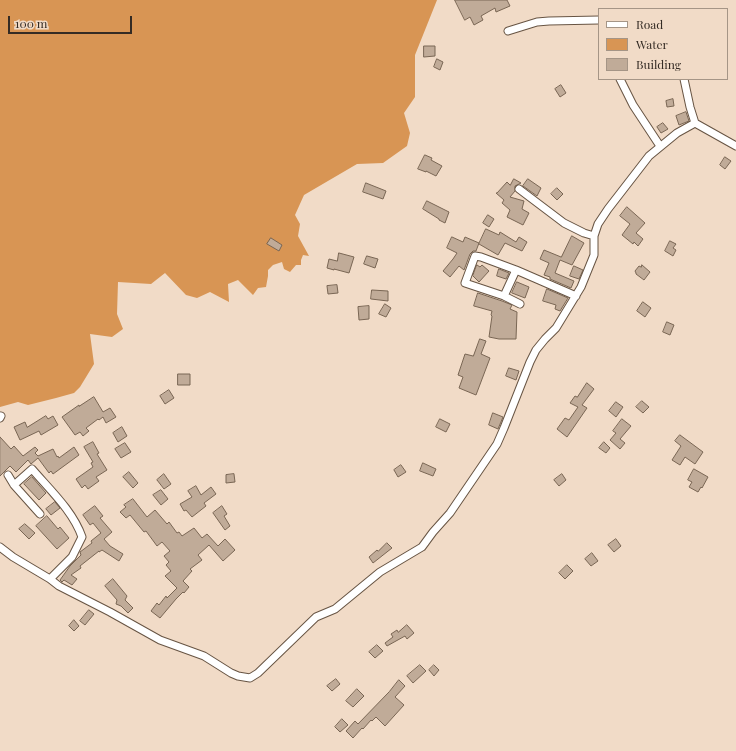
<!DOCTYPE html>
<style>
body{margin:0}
#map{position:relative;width:736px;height:751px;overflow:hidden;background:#f1dbc7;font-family:"Playfair Display",serif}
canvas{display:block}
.legend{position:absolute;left:598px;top:8px;width:130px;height:72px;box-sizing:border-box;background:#f1dbc7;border:1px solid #a59586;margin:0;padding:5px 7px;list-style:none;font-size:12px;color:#342b24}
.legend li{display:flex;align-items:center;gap:8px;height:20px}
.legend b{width:20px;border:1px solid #a59586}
.scale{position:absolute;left:8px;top:16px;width:124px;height:18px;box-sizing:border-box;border:2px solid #342b24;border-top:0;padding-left:5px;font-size:12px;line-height:14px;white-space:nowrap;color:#342b24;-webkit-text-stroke:3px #f1dbc7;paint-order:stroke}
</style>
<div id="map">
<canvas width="736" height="751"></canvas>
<ul class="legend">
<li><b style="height:5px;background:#fff"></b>Road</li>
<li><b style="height:11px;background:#d89554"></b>Water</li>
<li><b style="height:11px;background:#c0ab98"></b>Building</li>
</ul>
<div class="scale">100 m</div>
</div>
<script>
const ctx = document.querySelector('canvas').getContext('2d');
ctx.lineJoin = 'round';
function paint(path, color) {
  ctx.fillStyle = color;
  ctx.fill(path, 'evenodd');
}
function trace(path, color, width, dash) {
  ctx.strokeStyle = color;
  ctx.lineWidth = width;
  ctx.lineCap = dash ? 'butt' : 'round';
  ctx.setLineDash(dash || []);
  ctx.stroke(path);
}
paint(new Path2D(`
 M 0,0 L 437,0 L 415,55 L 415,97 L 404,113 L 410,133 L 407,146 L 383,163 L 357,164 L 304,195 L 295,215 L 300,224 L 298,236 L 309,256 L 303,255 L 301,260 L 301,265 L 296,265 L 290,272 L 284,269 L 282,262 L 273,265 L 268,270 L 268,276 L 266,287 L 258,288 L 253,295 L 238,280 L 228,284 L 229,302 L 210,292 L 197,298 L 186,295 L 165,273 L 151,284 L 118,282 L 117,314 L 123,329 L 112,337 L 90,334 L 94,364 L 80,387 L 74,393 L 56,398 L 28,405 L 18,402 L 0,407 Z`), '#d89554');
const building = new Path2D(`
 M 455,0 L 507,0 L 510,6 L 496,12 L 495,8 L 481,16 L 483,20 L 474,25 L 470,17 L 465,20 Z
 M 424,46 L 435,46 L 435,56 L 424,57 Z
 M 437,59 L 443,62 L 440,70 L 434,67 Z
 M 561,85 L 566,93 L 560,97 L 555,89 Z
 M 673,99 L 674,106 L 667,107 L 666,101 Z
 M 686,112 L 689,121 L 679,125 L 676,116 Z
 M 663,123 L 668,129 L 661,133 L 657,127 Z
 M 425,155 L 432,158 L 431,160 L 442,166 L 436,176 L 426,171 L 426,172 L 418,169 Z
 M 725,157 L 731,161 L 725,169 L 720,165 Z
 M 514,179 L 521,183 L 515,186 L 515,191 L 510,197 L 524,201 L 522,209 L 529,213 L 523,225 L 507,217 L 510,210 L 502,203 L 504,200 L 496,193 L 497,193 L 507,182 L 510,185 Z
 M 528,179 L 541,188 L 537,196 L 523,186 Z
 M 366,183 L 386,191 L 383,199 L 363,192 Z
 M 557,188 L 563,194 L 557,200 L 551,194 Z
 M 427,201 L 449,212 L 445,223 L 439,220 L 439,219 L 423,209 Z
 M 627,207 L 645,223 L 636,233 L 643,239 L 638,246 L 634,242 L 633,244 L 622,235 L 630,224 L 620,216 Z
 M 488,215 L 494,219 L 489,227 L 483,223 Z
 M 486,229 L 499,235 L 500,232 L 516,242 L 519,237 L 527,242 L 522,251 L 505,243 L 498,255 L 479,244 Z
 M 572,236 L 584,243 L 572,265 L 560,260 L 555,273 L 574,281 L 571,288 L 550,279 L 550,277 L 544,275 L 549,263 L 540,259 L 544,250 L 561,257 Z
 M 452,237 L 463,242 L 465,237 L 479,243 L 476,251 L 473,251 L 470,254 L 464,270 L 459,266 L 450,277 L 443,271 L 453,259 L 457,253 L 447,248 Z
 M 271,238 L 282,245 L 279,251 L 267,244 Z
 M 670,241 L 676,244 L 673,248 L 676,250 L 673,256 L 665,251 Z
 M 339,253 L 354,257 L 349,273 L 334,269 L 334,270 L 327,268 L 329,259 L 337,261 Z
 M 367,256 L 378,259 L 375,268 L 364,264 Z
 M 477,265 L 480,267 L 482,265 L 489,271 L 479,282 L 473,276 Z
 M 642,265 L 650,272 L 644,280 L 636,274 L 636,273 L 635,271 L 639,266 L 641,267 Z
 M 574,266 L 583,270 L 579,279 L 570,276 Z
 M 499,269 L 509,273 L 506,279 L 497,276 Z
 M 517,282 L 529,287 L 525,298 L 512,293 Z
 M 337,285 L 338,293 L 328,294 L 327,286 Z
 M 547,289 L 568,298 L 560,311 L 555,309 L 556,305 L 543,301 Z
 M 372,290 L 388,291 L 388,301 L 371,299 Z
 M 478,293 L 502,301 L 512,305 L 510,309 L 517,312 L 516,339 L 499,339 L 489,337 L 492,316 L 491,315 L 492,311 L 474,306 Z
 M 643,302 L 651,308 L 645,317 L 637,311 Z
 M 385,304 L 391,308 L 386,317 L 379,314 Z
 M 369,306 L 369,319 L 359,320 L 358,307 Z
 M 667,322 L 674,325 L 670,335 L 663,332 Z
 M 480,339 L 486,341 L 481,354 L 490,358 L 476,395 L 459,388 L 463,377 L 458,375 L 465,354 L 473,356 Z
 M 509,368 L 519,371 L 516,380 L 506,376 Z
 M 178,374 L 190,374 L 190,385 L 178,385 Z
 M 587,383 L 594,389 L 582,405 L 587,408 L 567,437 L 557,429 L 565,418 L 569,420 L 578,407 L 570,403 L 575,396 L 577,397 Z
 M 169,390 L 174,398 L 165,404 L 160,396 Z
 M 94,397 L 103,412 L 110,408 L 116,417 L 106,423 L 103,417 L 99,420 L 98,419 L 86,428 L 89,431 L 83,436 L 80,432 L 75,435 L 62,417 L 79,405 L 79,406 Z
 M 642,401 L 649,407 L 643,413 L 636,407 Z
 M 616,402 L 623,407 L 616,417 L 609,411 Z
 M 493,413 L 503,417 L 498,429 L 489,425 Z
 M 46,416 L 48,419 L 53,416 L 58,425 L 41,435 L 39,431 L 20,440 L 14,427 L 25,422 L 27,427 Z
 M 440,419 L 450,424 L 446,432 L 436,427 Z
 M 622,419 L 631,426 L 620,439 L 625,443 L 620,449 L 610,440 L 616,433 L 613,431 Z
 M 122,427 L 127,436 L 118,442 L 113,433 Z
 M 680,435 L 703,452 L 695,464 L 685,457 L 680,465 L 672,460 L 681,446 L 675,441 Z
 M 0,437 L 11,449 L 14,446 L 23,456 L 35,447 L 38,450 L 35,453 L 38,456 L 53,449 L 57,457 L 58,456 L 59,458 L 74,447 L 79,455 L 53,474 L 51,471 L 49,473 L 38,458 L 31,464 L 28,460 L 16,472 L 10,466 L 0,476 Z
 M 93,442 L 99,453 L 97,454 L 107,470 L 96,477 L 99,481 L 88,489 L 85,485 L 82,488 L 76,479 L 93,467 L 91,463 L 93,462 L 84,447 Z
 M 604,442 L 610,448 L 606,453 L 599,448 Z
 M 125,443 L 131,452 L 121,458 L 115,449 Z
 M 423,463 L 436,469 L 433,476 L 420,471 Z
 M 401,465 L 406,472 L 398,477 L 394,470 Z
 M 694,469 L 708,477 L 702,488 L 701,487 L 698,492 L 689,487 L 692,482 L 688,480 Z
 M 129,472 L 138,483 L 133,488 L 123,477 Z
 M 164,474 L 171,484 L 164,489 L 157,480 Z
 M 234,474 L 235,482 L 226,483 L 226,475 Z
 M 562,474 L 566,480 L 559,486 L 554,480 Z
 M 32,477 L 46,493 L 39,500 L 24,484 Z
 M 196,486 L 201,495 L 211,487 L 216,494 L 204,503 L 206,506 L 192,517 L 186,510 L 184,511 L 180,504 L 192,497 L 188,491 Z
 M 161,490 L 168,499 L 161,505 L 153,495 Z
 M 133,499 L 147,517 L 155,510 L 167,524 L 169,522 L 177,533 L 179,532 L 182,536 L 194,528 L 202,538 L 207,534 L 218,546 L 225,539 L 235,550 L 223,561 L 209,545 L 198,555 L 202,560 L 190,569 L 192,571 L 183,581 L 189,587 L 184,593 L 183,592 L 176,599 L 160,618 L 151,611 L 157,603 L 159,605 L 166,596 L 167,598 L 177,588 L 165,576 L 171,571 L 166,565 L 169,562 L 164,556 L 170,551 L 162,542 L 157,546 L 146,531 L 144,532 L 130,515 L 126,518 L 120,512 L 126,507 L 124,505 Z
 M 55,502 L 60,508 L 51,515 L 46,509 Z
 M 95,506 L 103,516 L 100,518 L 112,532 L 104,539 L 110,546 L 123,554 L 119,561 L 102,550 L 99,552 L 99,551 L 80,566 L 81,568 L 71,575 L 77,579 L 72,585 L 64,580 L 62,582 L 60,580 L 70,566 L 81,555 L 80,552 L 92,543 L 91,541 L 101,533 L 93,523 L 90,525 L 83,515 Z
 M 222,506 L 227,514 L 224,516 L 230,526 L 225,530 L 213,513 Z
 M 47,516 L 58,529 L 60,527 L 69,538 L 57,549 L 36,526 Z
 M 25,524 L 35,533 L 29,539 L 19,529 Z
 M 616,539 L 621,546 L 614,552 L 608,545 Z
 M 387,543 L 392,548 L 373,563 L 369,557 L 377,550 L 378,551 Z
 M 592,553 L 598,561 L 591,566 L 585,559 Z
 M 567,565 L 573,571 L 565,579 L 559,573 Z
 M 113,579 L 127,596 L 125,600 L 133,608 L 128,613 L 121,606 L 116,604 L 117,600 L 105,586 Z
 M 89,610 L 94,614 L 85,625 L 80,621 Z
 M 74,620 L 79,626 L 74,631 L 69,626 Z
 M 407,625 L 414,633 L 407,639 L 405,636 L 387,646 L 385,643 L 393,637 L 391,634 L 397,630 L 398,632 Z
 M 377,645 L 383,651 L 375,658 L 369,652 Z
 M 420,665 L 426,671 L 413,683 L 407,676 Z
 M 434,665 L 439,670 L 434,676 L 429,670 Z
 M 336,679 L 340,684 L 332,691 L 327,686 Z
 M 399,680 L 405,686 L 395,697 L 404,705 L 385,726 L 376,717 L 372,721 L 371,720 L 363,729 L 362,728 L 353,738 L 346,731 L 355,721 L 358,724 L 389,692 Z
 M 357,689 L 364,696 L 353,707 L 346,701 Z
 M 342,719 L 348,725 L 340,732 L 335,727 Z`);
paint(building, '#c0ab98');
trace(building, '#796654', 1);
const street = new Path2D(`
 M 508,31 L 537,22 L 549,21 L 599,20
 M 620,79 L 633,105 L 660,146
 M 684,79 L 690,107 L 695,123
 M 519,189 L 564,223 L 584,233 L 594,236
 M 504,296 L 516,270
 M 520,304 L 504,296 L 465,283 L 475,256 L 481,257 L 516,270 L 576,296
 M 0,418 L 1,416
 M 8,475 L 14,485 L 40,514
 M 14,485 L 32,469 C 50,490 73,511 82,537 L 72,557 L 50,579 L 59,586 L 110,612 L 160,640 L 204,656 L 231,673 L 238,676 L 250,678 L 258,673 L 316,617 L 335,609 L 380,572 L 422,547 L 433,532 L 450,513 L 497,444 L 504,428 L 530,362 L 536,350 L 545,339 L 556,328 L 581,287 L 594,255 L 594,236 L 598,224 L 608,209 L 649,156 L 677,133 L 695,123 L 736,146
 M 0,547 L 13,557 L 50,579`);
trace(street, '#675443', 9);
trace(street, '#fff', 7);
</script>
